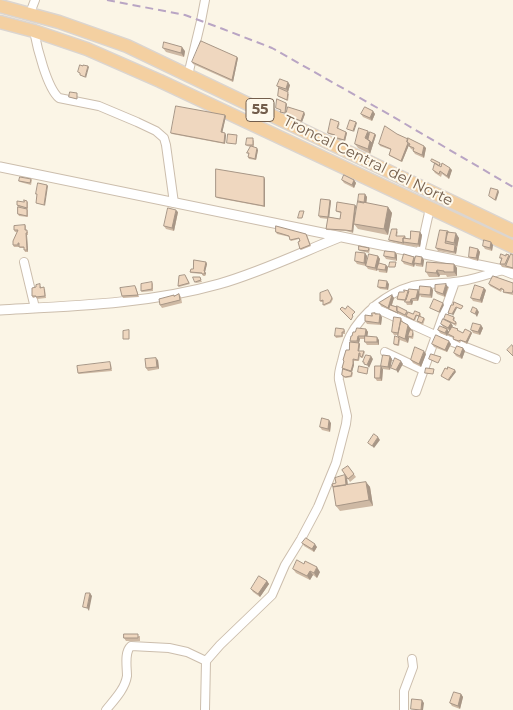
<!DOCTYPE html>
<style>
body{margin:0}
canvas{display:block;background:#fbf5e6}
</style>
<canvas width="513" height="710"></canvas>
<script>
const ctx = document.querySelector('canvas').getContext('2d');
ctx.lineJoin = 'round';
function trace(path, color, width, dash) {
  ctx.strokeStyle = color;
  ctx.lineWidth = width;
  ctx.lineCap = dash ? 'butt' : 'round';
  ctx.setLineDash(dash || []);
  ctx.stroke(path);
}
function paint(path, color) {
  ctx.fillStyle = color;
  ctx.fill(path, 'evenodd');
}
function write(font, color, halo, rows, align = 'center') {
  ctx.font = font + ' Montserrat,sans-serif';
  ctx.lineWidth = 4;
  ctx.setLineDash([]);
  ctx.textBaseline = 'middle';
  ctx.strokeStyle = halo;
  ctx.fillStyle = color;
  for (const [text, x, y, turn = 0] of rows) {
    ctx.save();
    ctx.translate(x, y);
    ctx.rotate((+turn || 0) * Math.PI / 180);
    ctx.textAlign = isNaN(turn) ? turn : align;
    if (halo) ctx.strokeText(text, 0, 0);
    ctx.fillText(text, 0, 0);
    ctx.restore();
  }
}
const minor = new Path2D(`
 M 30,13 L 35,0
 M 34,31 C 37,47 47,88 59,98 L 99,106 L 137,122 L 156,131 L 164,138 L 166,145 L 174,203
 M 188,75 L 201,21 L 205,0
 M 420,253 L 430,208
 M 24,262 L 35,308
 M 373,307 L 435,335 L 496,359
 M 385,352 L 423,370
 M 416,392 L 455,282
 M 106,710 C 114,700 125,689 127,676 C 127,667 124,652 131,646 L 169,648 L 187,652 L 206,661
 M 205,710 L 206,661 L 220,645 L 272,595 L 285,565 L 301,539 L 318,507 L 336,463 L 346,424 L 347,416 L 339,380 C 338,374 340,368 342,361 C 344,352 346,344 350,336 C 362,313 387,293 412,286 C 426,283 440,284 454,282 C 471,281 487,274 503,270
 M 404,710 L 404,691 L 413,667 L 412,659`);
const tertiary = new Path2D(`
 M 0,167 L 503,270 L 513,274
 M 0,310 C 73,306 148,304 219,284 C 261,272 300,253 340,237`);
const trunk = new Path2D(`
 M 0,6 L 59,22 L 127,46 L 513,231
 M 0,22 L 34,31 L 87,49 L 160,81 L 513,247`);
trace(minor, '#ccbead', 10);
trace(tertiary, '#ccbead', 11);
trace(trunk, '#dbd5d0', 15);
trace(minor, '#fff', 8);
trace(tertiary, '#fff', 9);
trace(trunk, '#f4d0a1', 12);
trace(new Path2D(`
 M 107,0 L 185,15 L 223,29 L 272,48 L 390,115 L 513,187`), '#b9a5c4', 2, [8, 5]);
paint(new Path2D(`
 M 163,48 L 185,51 L 184,57 L 166,52 Z
 M 238,58 L 233,82 L 193,64 L 192,62 Z
 M 290,85 L 288,92 L 281,89 L 289,94 L 288,101 L 279,97 L 278,96 L 279,89 L 277,86 Z
 M 373,111 L 375,114 L 372,121 L 363,117 L 361,114 Z
 M 305,114 L 302,122 L 287,116 L 286,115 Z
 M 226,116 L 222,133 L 226,135 L 225,144 L 172,134 L 171,133 Z
 M 340,123 L 338,129 L 346,132 L 347,133 L 345,141 L 335,139 L 335,136 L 329,134 L 328,133 Z
 M 368,131 L 369,134 L 376,135 L 370,154 L 358,148 L 355,144 Z
 M 397,134 L 426,148 L 424,158 L 415,154 L 413,151 L 413,150 L 411,149 L 409,146 L 410,145 L 409,145 L 402,162 L 390,156 L 389,155 L 391,150 L 380,146 L 379,144 Z
 M 254,140 L 254,147 L 252,147 L 258,150 L 256,160 L 249,159 L 248,157 L 249,154 L 247,153 L 251,147 L 247,146 L 246,145 Z
 M 431,161 L 441,164 L 440,166 L 452,170 L 449,179 L 442,174 L 441,177 L 435,173 L 433,170 L 435,164 Z
 M 31,179 L 32,180 L 31,185 L 20,182 L 19,181 Z
 M 265,179 L 265,207 L 217,198 L 216,197 Z
 M 342,180 L 354,180 L 356,183 L 354,188 L 344,183 Z
 M 365,194 L 367,197 L 366,203 L 388,207 L 392,213 L 388,235 L 358,229 L 354,224 L 353,233 L 346,231 L 327,230 L 326,229 L 328,219 L 320,218 L 319,216 L 330,200 L 331,201 L 329,217 L 340,219 L 341,213 L 337,212 L 336,211 L 355,205 L 356,206 L 355,218 Z
 M 24,202 L 28,202 L 28,209 L 27,209 L 28,210 L 28,217 L 19,216 L 18,214 L 24,208 L 18,207 L 17,205 Z
 M 178,212 L 174,231 L 166,229 L 164,226 Z
 M 25,225 L 26,226 L 26,230 L 28,232 L 28,235 L 27,235 L 28,252 L 25,252 L 24,248 L 20,248 L 19,245 L 19,247 L 14,247 L 13,245 L 17,232 L 15,232 L 14,230 Z
 M 398,231 L 397,236 L 405,236 L 406,238 L 410,239 L 420,232 L 422,235 L 420,247 L 405,245 L 390,241 L 389,240 Z
 M 448,231 L 459,238 L 456,254 L 438,251 L 436,248 Z
 M 276,232 L 307,235 L 311,246 L 301,250 L 300,249 L 299,239 L 291,241 L 290,237 L 277,234 Z
 M 493,245 L 492,251 L 485,249 L 483,246 Z
 M 369,248 L 370,249 L 369,253 L 360,251 L 359,250 Z
 M 478,249 L 480,252 L 478,261 L 471,259 L 469,257 Z
 M 395,252 L 397,255 L 397,261 L 386,259 L 384,256 Z
 M 365,253 L 367,256 L 366,266 L 357,264 L 355,261 Z
 M 513,255 L 513,269 L 502,267 L 500,264 L 501,259 L 500,258 L 506,256 L 510,256 Z
 M 378,256 L 380,259 L 379,263 L 386,265 L 388,267 L 387,273 L 379,272 L 378,269 L 377,271 L 368,269 L 366,266 Z
 M 415,259 L 424,260 L 423,267 L 416,266 L 415,264 L 414,267 L 404,264 L 402,261 Z
 M 206,262 L 207,264 L 205,272 L 206,273 L 205,276 L 203,276 L 202,274 L 191,273 L 190,272 L 193,269 Z
 M 454,264 L 457,268 L 457,276 L 447,277 L 446,275 L 440,275 L 439,277 L 429,277 L 426,272 Z
 M 185,275 L 190,284 L 179,287 L 178,286 Z
 M 200,278 L 202,282 L 196,283 L 195,282 Z
 M 153,283 L 153,291 L 142,292 L 141,291 Z
 M 513,283 L 513,295 L 504,293 L 503,292 L 503,290 L 502,290 L 501,292 L 490,286 L 489,284 Z
 M 389,284 L 388,290 L 380,289 L 378,287 Z
 M 41,286 L 41,288 L 45,289 L 46,298 L 37,299 L 36,297 L 33,298 L 32,296 L 36,287 Z
 M 136,287 L 139,297 L 123,298 L 122,296 Z
 M 431,287 L 433,290 L 432,298 L 421,297 L 420,295 L 418,301 L 413,301 L 412,305 L 407,305 L 405,301 L 398,300 L 397,299 L 409,291 L 419,292 Z
 M 448,287 L 445,297 L 437,294 L 435,291 Z
 M 486,290 L 482,303 L 473,301 L 471,298 Z
 M 329,292 L 333,299 L 331,303 L 324,306 L 323,302 L 321,302 L 320,301 Z
 M 179,294 L 181,297 L 182,303 L 162,308 L 160,305 L 174,295 L 175,296 Z
 M 392,295 L 394,298 L 392,305 L 407,311 L 408,312 L 413,314 L 420,313 L 421,315 L 420,317 L 424,318 L 425,319 L 423,325 L 418,322 L 417,321 L 419,317 L 417,316 L 415,321 L 381,306 L 379,303 Z
 M 375,313 L 375,314 L 382,317 L 381,325 L 367,324 L 365,321 Z
 M 454,317 L 455,318 L 454,321 L 457,323 L 456,326 L 451,323 L 452,327 L 458,331 L 463,333 L 471,332 L 472,333 L 467,344 L 461,341 L 460,343 L 454,340 L 454,338 L 449,336 L 448,334 L 450,331 L 447,329 L 449,332 L 447,336 L 440,333 L 438,330 L 443,327 L 441,324 Z
 M 401,318 L 403,322 L 411,329 L 411,330 L 414,334 L 413,339 L 409,338 L 408,343 L 400,340 L 399,346 L 394,345 L 394,344 L 398,337 L 398,335 L 394,335 L 392,332 Z
 M 483,328 L 480,335 L 473,333 L 471,330 Z
 M 366,329 L 368,332 L 367,336 L 379,340 L 379,345 L 367,345 L 365,342 L 365,339 L 360,339 L 359,343 L 360,344 L 359,351 L 364,351 L 365,352 L 363,358 L 361,358 L 360,356 L 359,361 L 354,361 L 354,365 L 352,372 L 353,373 L 352,377 L 346,378 L 343,377 L 342,375 L 343,369 L 342,368 L 344,362 L 343,360 L 349,350 L 351,342 L 350,341 L 352,336 L 355,332 Z
 M 345,330 L 345,334 L 343,334 L 343,337 L 336,338 L 335,336 Z
 M 432,344 L 451,344 L 447,352 L 434,347 Z
 M 463,348 L 465,351 L 462,359 L 456,356 L 454,353 Z
 M 426,354 L 421,367 L 413,363 L 411,360 Z
 M 390,356 L 392,359 L 390,370 L 383,369 L 381,366 Z
 M 158,360 L 159,369 L 148,371 L 146,368 Z
 M 111,364 L 112,371 L 79,374 L 78,373 Z
 M 383,369 L 382,381 L 377,381 L 375,378 Z
 M 331,423 L 330,432 L 322,430 L 320,427 Z
 M 348,466 L 356,477 L 350,482 L 342,470 Z
 M 345,475 L 347,478 L 348,485 L 366,482 L 370,487 L 373,506 L 340,511 L 336,506 L 336,483 Z
 M 302,543 L 317,547 L 314,552 L 304,546 Z
 M 293,569 L 320,572 L 317,578 L 313,575 L 310,580 L 296,573 Z
 M 267,581 L 269,584 L 260,597 L 253,592 L 251,589 Z
 M 140,636 L 140,641 L 126,641 L 124,638 Z
 M 461,694 L 463,697 L 460,709 L 452,706 L 450,703 Z`), '#ceb9a4');
paint(new Path2D(`
 M 182,47 L 185,51 L 184,57 L 181,53 Z
 M 237,57 L 238,58 L 233,82 L 232,80 Z
 M 88,66 L 89,67 L 86,78 L 85,77 Z
 M 288,82 L 290,85 L 288,92 L 286,89 Z
 M 286,103 L 287,104 L 286,115 L 285,113 Z
 M 373,111 L 375,114 L 372,121 L 370,118 Z
 M 304,112 L 305,114 L 302,122 L 301,121 Z
 M 225,115 L 226,116 L 222,134 L 221,132 Z
 M 356,122 L 357,123 L 354,132 L 353,131 Z
 M 368,131 L 370,135 L 368,142 L 365,138 Z
 M 346,132 L 347,133 L 345,141 L 344,140 Z
 M 225,133 L 226,135 L 225,144 L 224,143 Z
 M 375,134 L 376,135 L 370,154 L 368,149 L 370,141 Z
 M 408,143 L 409,145 L 402,162 L 401,161 Z
 M 424,146 L 426,148 L 424,158 L 422,155 Z
 M 257,148 L 258,150 L 256,160 L 255,159 Z
 M 450,168 L 452,170 L 449,179 L 447,176 Z
 M 264,177 L 265,179 L 265,207 L 264,206 Z
 M 354,180 L 356,183 L 354,188 L 352,185 Z
 M 47,185 L 48,186 L 45,206 L 44,205 Z
 M 498,190 L 499,192 L 496,201 L 495,200 Z
 M 365,194 L 367,197 L 366,206 L 364,203 Z
 M 330,200 L 331,201 L 329,219 L 328,217 Z
 M 355,205 L 356,206 L 353,233 L 352,231 Z
 M 388,207 L 392,213 L 388,235 L 384,229 Z
 M 176,210 L 178,212 L 174,231 L 172,228 Z
 M 420,232 L 422,235 L 420,247 L 418,244 Z
 M 26,233 L 27,235 L 28,252 L 27,250 Z
 M 456,233 L 459,238 L 457,247 L 454,243 Z
 M 491,242 L 493,245 L 492,251 L 490,248 Z
 M 455,245 L 457,248 L 456,254 L 454,252 Z
 M 478,249 L 480,252 L 478,261 L 476,258 Z
 M 395,252 L 397,255 L 397,261 L 395,258 Z
 M 365,253 L 367,256 L 366,266 L 364,263 Z
 M 378,256 L 380,259 L 377,271 L 375,268 Z
 M 414,257 L 416,260 L 414,267 L 412,264 Z
 M 422,257 L 424,260 L 423,267 L 421,264 Z
 M 206,262 L 207,264 L 205,272 L 206,273 L 205,276 L 204,271 Z
 M 454,264 L 457,268 L 457,276 L 454,272 Z
 M 386,265 L 388,267 L 387,273 L 385,270 Z
 M 437,270 L 440,275 L 439,277 L 436,273 Z
 M 387,281 L 389,284 L 388,290 L 386,288 Z
 M 446,284 L 448,287 L 445,297 L 443,294 Z
 M 431,287 L 433,290 L 432,298 L 430,295 Z
 M 484,288 L 486,290 L 482,303 L 480,300 Z
 M 418,290 L 420,293 L 418,301 L 416,298 Z
 M 392,295 L 394,298 L 390,310 L 388,308 Z
 M 411,299 L 413,301 L 412,305 L 410,302 Z
 M 443,303 L 444,305 L 440,313 L 439,312 Z
 M 456,307 L 457,308 L 453,316 L 452,314 Z
 M 477,309 L 479,312 L 477,317 L 475,314 Z
 M 380,314 L 382,317 L 381,325 L 379,323 Z
 M 451,323 L 453,326 L 450,331 L 448,328 Z
 M 408,325 L 411,329 L 409,337 L 408,336 L 409,338 L 408,343 L 405,339 Z
 M 481,325 L 483,328 L 480,335 L 478,332 Z
 M 366,329 L 368,332 L 367,339 L 365,336 Z
 M 447,329 L 449,332 L 447,336 L 445,333 Z
 M 471,332 L 472,333 L 467,344 L 466,342 Z
 M 358,336 L 360,339 L 359,343 L 360,344 L 359,352 L 358,351 L 359,344 L 357,341 Z
 M 377,337 L 379,340 L 379,345 L 377,342 Z
 M 449,341 L 451,344 L 447,352 L 445,350 Z
 M 463,348 L 465,351 L 462,359 L 460,356 Z
 M 424,351 L 426,354 L 421,367 L 419,364 Z
 M 371,356 L 373,359 L 369,368 L 367,365 Z
 M 390,356 L 392,359 L 390,370 L 388,367 Z
 M 156,358 L 158,360 L 159,369 L 157,367 Z
 M 353,359 L 354,365 L 352,372 L 351,371 Z
 M 401,361 L 403,364 L 398,373 L 396,370 Z
 M 381,366 L 383,369 L 382,381 L 380,378 Z
 M 455,370 L 456,372 L 449,381 L 448,380 Z
 M 329,420 L 331,423 L 330,432 L 328,429 Z
 M 378,437 L 380,440 L 374,448 L 372,446 Z
 M 345,475 L 347,478 L 348,488 L 346,486 Z
 M 366,482 L 370,487 L 373,506 L 369,500 Z
 M 315,544 L 317,547 L 314,552 L 312,549 Z
 M 317,567 L 320,572 L 317,578 L 314,573 Z
 M 310,571 L 313,575 L 310,580 L 307,576 Z
 M 267,581 L 269,584 L 260,597 L 258,594 Z
 M 90,593 L 92,596 L 89,611 L 87,608 Z
 M 461,694 L 463,697 L 460,709 L 458,706 Z
 M 422,700 L 424,703 L 423,710 L 421,710 Z`), '#a79686');
const building = new Path2D(`
 M 201,41 L 237,57 L 232,80 L 192,62 Z
 M 164,42 L 182,47 L 181,53 L 163,48 Z
 M 80,65 L 83,66 L 83,65 L 88,66 L 85,77 L 80,75 L 80,73 L 78,72 Z
 M 280,79 L 288,82 L 286,89 L 277,86 Z
 M 279,88 L 288,92 L 287,100 L 278,96 Z
 M 70,92 L 77,93 L 77,99 L 69,97 Z
 M 277,99 L 286,103 L 285,113 L 280,112 L 281,110 L 276,108 Z
 M 176,106 L 225,115 L 221,132 L 225,133 L 224,143 L 171,133 Z
 M 288,107 L 304,112 L 301,121 L 286,115 Z
 M 365,107 L 373,111 L 370,118 L 361,114 Z
 M 331,119 L 339,122 L 337,128 L 346,132 L 344,140 L 334,137 L 335,135 L 328,133 Z
 M 350,120 L 356,122 L 353,131 L 347,129 Z
 M 385,126 L 397,134 L 408,139 L 407,142 L 408,143 L 401,161 L 389,155 L 391,149 L 379,144 Z
 M 359,128 L 368,131 L 365,138 L 370,141 L 368,149 L 355,144 Z
 M 370,132 L 375,134 L 372,143 L 370,141 L 368,140 Z
 M 228,134 L 237,135 L 236,144 L 227,143 Z
 M 247,138 L 253,138 L 253,145 L 246,145 Z
 M 408,138 L 424,146 L 422,155 L 413,151 L 414,148 L 409,146 L 410,144 L 407,142 Z
 M 251,146 L 257,148 L 255,159 L 248,157 L 249,153 L 247,153 Z
 M 432,159 L 440,163 L 439,166 L 431,161 Z
 M 435,163 L 441,167 L 442,163 L 450,168 L 447,176 L 440,171 L 439,174 L 433,170 Z
 M 216,169 L 264,177 L 264,206 L 216,197 Z
 M 344,175 L 354,180 L 352,185 L 342,180 Z
 M 20,177 L 31,179 L 30,183 L 19,181 Z
 M 38,183 L 47,185 L 44,205 L 36,203 L 37,194 L 36,194 Z
 M 491,188 L 498,190 L 495,200 L 489,196 Z
 M 359,194 L 365,194 L 364,203 L 358,202 Z
 M 321,199 L 330,200 L 328,217 L 340,219 L 341,212 L 336,211 L 337,202 L 355,205 L 352,231 L 345,230 L 326,229 L 328,217 L 319,216 Z
 M 24,200 L 27,201 L 27,208 L 17,205 L 17,201 L 24,202 Z
 M 358,201 L 388,207 L 384,229 L 354,224 Z
 M 18,207 L 27,209 L 27,216 L 18,214 Z
 M 168,208 L 176,210 L 172,228 L 164,226 Z
 M 300,211 L 304,211 L 302,218 L 298,218 Z
 M 25,225 L 25,230 L 27,230 L 27,233 L 26,233 L 27,250 L 24,250 L 24,247 L 19,247 L 19,243 L 18,243 L 18,245 L 13,245 L 13,241 L 18,230 L 14,230 L 14,226 Z
 M 276,226 L 306,234 L 310,245 L 300,249 L 298,242 L 300,241 L 299,238 L 290,240 L 289,236 L 276,232 Z
 M 392,229 L 397,229 L 396,236 L 405,236 L 404,238 L 403,238 L 403,242 L 404,243 L 389,240 Z
 M 440,230 L 448,231 L 445,243 L 455,245 L 454,252 L 436,248 Z
 M 411,231 L 420,232 L 418,244 L 403,242 L 403,238 L 410,239 Z
 M 447,232 L 456,233 L 454,243 L 446,241 Z
 M 484,240 L 491,242 L 490,248 L 483,246 Z
 M 359,246 L 369,248 L 368,251 L 359,250 Z
 M 470,247 L 478,249 L 476,258 L 469,257 Z
 M 385,251 L 395,252 L 395,258 L 384,256 Z
 M 356,252 L 365,253 L 364,263 L 355,261 Z
 M 369,254 L 378,256 L 375,268 L 366,266 Z
 M 404,254 L 414,257 L 412,264 L 402,261 Z
 M 501,254 L 506,256 L 506,254 L 509,255 L 505,264 L 500,264 L 502,258 L 500,258 Z
 M 511,254 L 513,255 L 513,268 L 506,266 Z
 M 416,256 L 422,257 L 421,264 L 414,263 Z
 M 194,260 L 206,262 L 204,271 L 205,272 L 204,274 L 202,274 L 202,273 L 190,272 L 191,269 L 193,269 Z
 M 390,262 L 396,262 L 395,267 L 389,267 Z
 M 427,262 L 454,264 L 454,272 L 444,272 L 444,271 L 437,270 L 436,273 L 426,272 Z
 M 379,263 L 386,265 L 385,270 L 377,269 Z
 M 185,275 L 189,283 L 178,286 L 179,276 Z
 M 493,276 L 513,283 L 513,290 L 512,293 L 503,292 L 504,290 L 501,288 L 500,290 L 489,284 Z
 M 193,277 L 200,277 L 201,280 L 195,282 Z
 M 379,280 L 387,281 L 386,288 L 378,287 Z
 M 152,282 L 152,289 L 141,291 L 141,284 Z
 M 40,284 L 40,288 L 44,287 L 45,296 L 36,297 L 36,296 L 32,296 L 32,288 L 36,287 L 36,285 Z
 M 446,284 L 443,294 L 435,291 L 435,285 Z
 M 475,285 L 484,288 L 480,300 L 471,298 Z
 M 135,286 L 138,295 L 122,296 L 120,288 Z
 M 420,286 L 431,287 L 430,295 L 419,294 Z
 M 409,289 L 418,290 L 416,298 L 411,299 L 410,302 L 405,302 Z
 M 328,290 L 332,298 L 330,302 L 323,305 L 323,300 L 320,301 L 320,293 Z
 M 404,290 L 409,291 L 406,300 L 397,299 L 399,292 L 404,292 Z
 M 179,294 L 180,300 L 160,305 L 159,299 L 174,295 L 174,296 Z
 M 392,295 L 388,308 L 379,303 Z
 M 434,299 L 443,303 L 439,312 L 430,308 Z
 M 454,302 L 463,306 L 461,309 L 456,307 L 452,314 L 448,313 L 451,305 L 453,305 Z
 M 390,305 L 397,307 L 397,311 L 398,313 L 389,309 Z
 M 348,306 L 355,312 L 352,315 L 353,316 L 351,320 L 340,309 L 342,307 L 345,309 Z
 M 397,306 L 407,311 L 405,315 L 397,311 Z
 M 473,307 L 477,309 L 475,314 L 471,312 Z
 M 415,311 L 420,313 L 419,316 L 424,318 L 422,323 L 417,321 L 419,316 L 416,315 L 414,320 L 406,316 L 408,312 L 413,314 Z
 M 372,313 L 375,313 L 375,314 L 380,314 L 379,323 L 365,321 L 365,315 L 372,316 Z
 M 446,314 L 454,317 L 453,320 L 456,322 L 455,324 L 444,319 Z
 M 394,317 L 401,318 L 398,333 L 392,332 Z
 M 443,319 L 451,323 L 448,328 L 441,324 Z
 M 401,321 L 408,325 L 405,339 L 398,336 Z
 M 473,323 L 481,325 L 478,332 L 471,330 Z
 M 440,326 L 447,329 L 445,333 L 438,330 Z
 M 452,327 L 458,329 L 457,330 L 463,333 L 465,329 L 471,332 L 466,342 L 460,340 L 459,341 L 453,339 L 454,337 L 448,334 Z
 M 336,328 L 344,329 L 344,332 L 342,332 L 342,336 L 335,336 Z
 M 357,328 L 366,329 L 365,336 L 358,336 L 357,341 L 350,341 L 351,336 L 352,336 L 353,332 L 355,332 Z
 M 129,330 L 129,339 L 123,339 L 123,331 Z
 M 410,330 L 412,330 L 413,332 L 412,337 L 408,336 Z
 M 436,335 L 449,341 L 445,350 L 432,344 Z
 M 365,336 L 377,337 L 377,342 L 365,342 Z
 M 395,336 L 398,337 L 399,338 L 398,345 L 394,344 Z
 M 350,342 L 359,343 L 358,351 L 364,351 L 362,357 L 360,356 L 360,353 L 359,353 L 358,360 L 353,359 L 353,364 L 351,371 L 342,368 L 344,361 L 343,360 L 346,350 L 349,350 Z
 M 512,345 L 513,347 L 513,356 L 507,350 Z
 M 457,346 L 463,348 L 460,356 L 454,353 Z
 M 415,347 L 424,351 L 419,364 L 411,360 Z
 M 431,354 L 441,357 L 438,363 L 429,359 Z
 M 366,355 L 371,356 L 367,365 L 364,364 L 364,362 L 363,362 Z
 M 383,355 L 390,356 L 388,367 L 381,366 Z
 M 156,358 L 157,367 L 146,368 L 145,359 Z
 M 395,358 L 401,361 L 396,370 L 391,368 Z
 M 110,362 L 111,369 L 78,373 L 77,366 Z
 M 359,366 L 368,368 L 367,374 L 358,372 Z
 M 375,366 L 381,366 L 380,378 L 375,378 Z
 M 448,367 L 455,370 L 448,380 L 441,376 L 445,368 L 447,369 Z
 M 426,368 L 434,369 L 433,374 L 425,373 Z
 M 343,369 L 352,372 L 351,376 L 345,377 L 342,375 Z
 M 322,418 L 329,420 L 328,429 L 320,427 Z
 M 374,434 L 378,437 L 372,446 L 368,443 Z
 M 348,466 L 354,474 L 348,479 L 342,470 Z
 M 345,475 L 346,485 L 333,487 L 332,484 L 336,483 L 335,478 Z
 M 366,482 L 369,500 L 336,506 L 333,487 Z
 M 306,538 L 315,544 L 312,549 L 302,543 Z
 M 297,560 L 304,564 L 305,561 L 317,567 L 314,573 L 310,571 L 307,576 L 293,569 Z
 M 259,576 L 267,581 L 258,594 L 251,589 Z
 M 86,593 L 90,593 L 87,608 L 83,607 Z
 M 124,634 L 138,634 L 138,638 L 124,638 Z
 M 454,692 L 461,694 L 458,706 L 450,703 Z
 M 412,699 L 422,700 L 421,710 L 411,709 Z`);
paint(building, '#efd7bf');
trace(building, '#a79686', 1);
for (const [x, y, w] of [
 [260,110,28]
]) {
  const box = new Path2D();
  box.roundRect(x - w / 2, y - 11.5, w, 23, 4);
  ctx.fillStyle = '#fef9ec';
  ctx.fill(box);
  trace(box, '#735e4c', 1);
}
write('bold 14px', '#735e4c', null, [
 ["55",260,110]
]);
write('15px', '#735e4c', '#fef9ec', [
 ["Troncal Central del Norte",368,161,26]
]);
</script>
